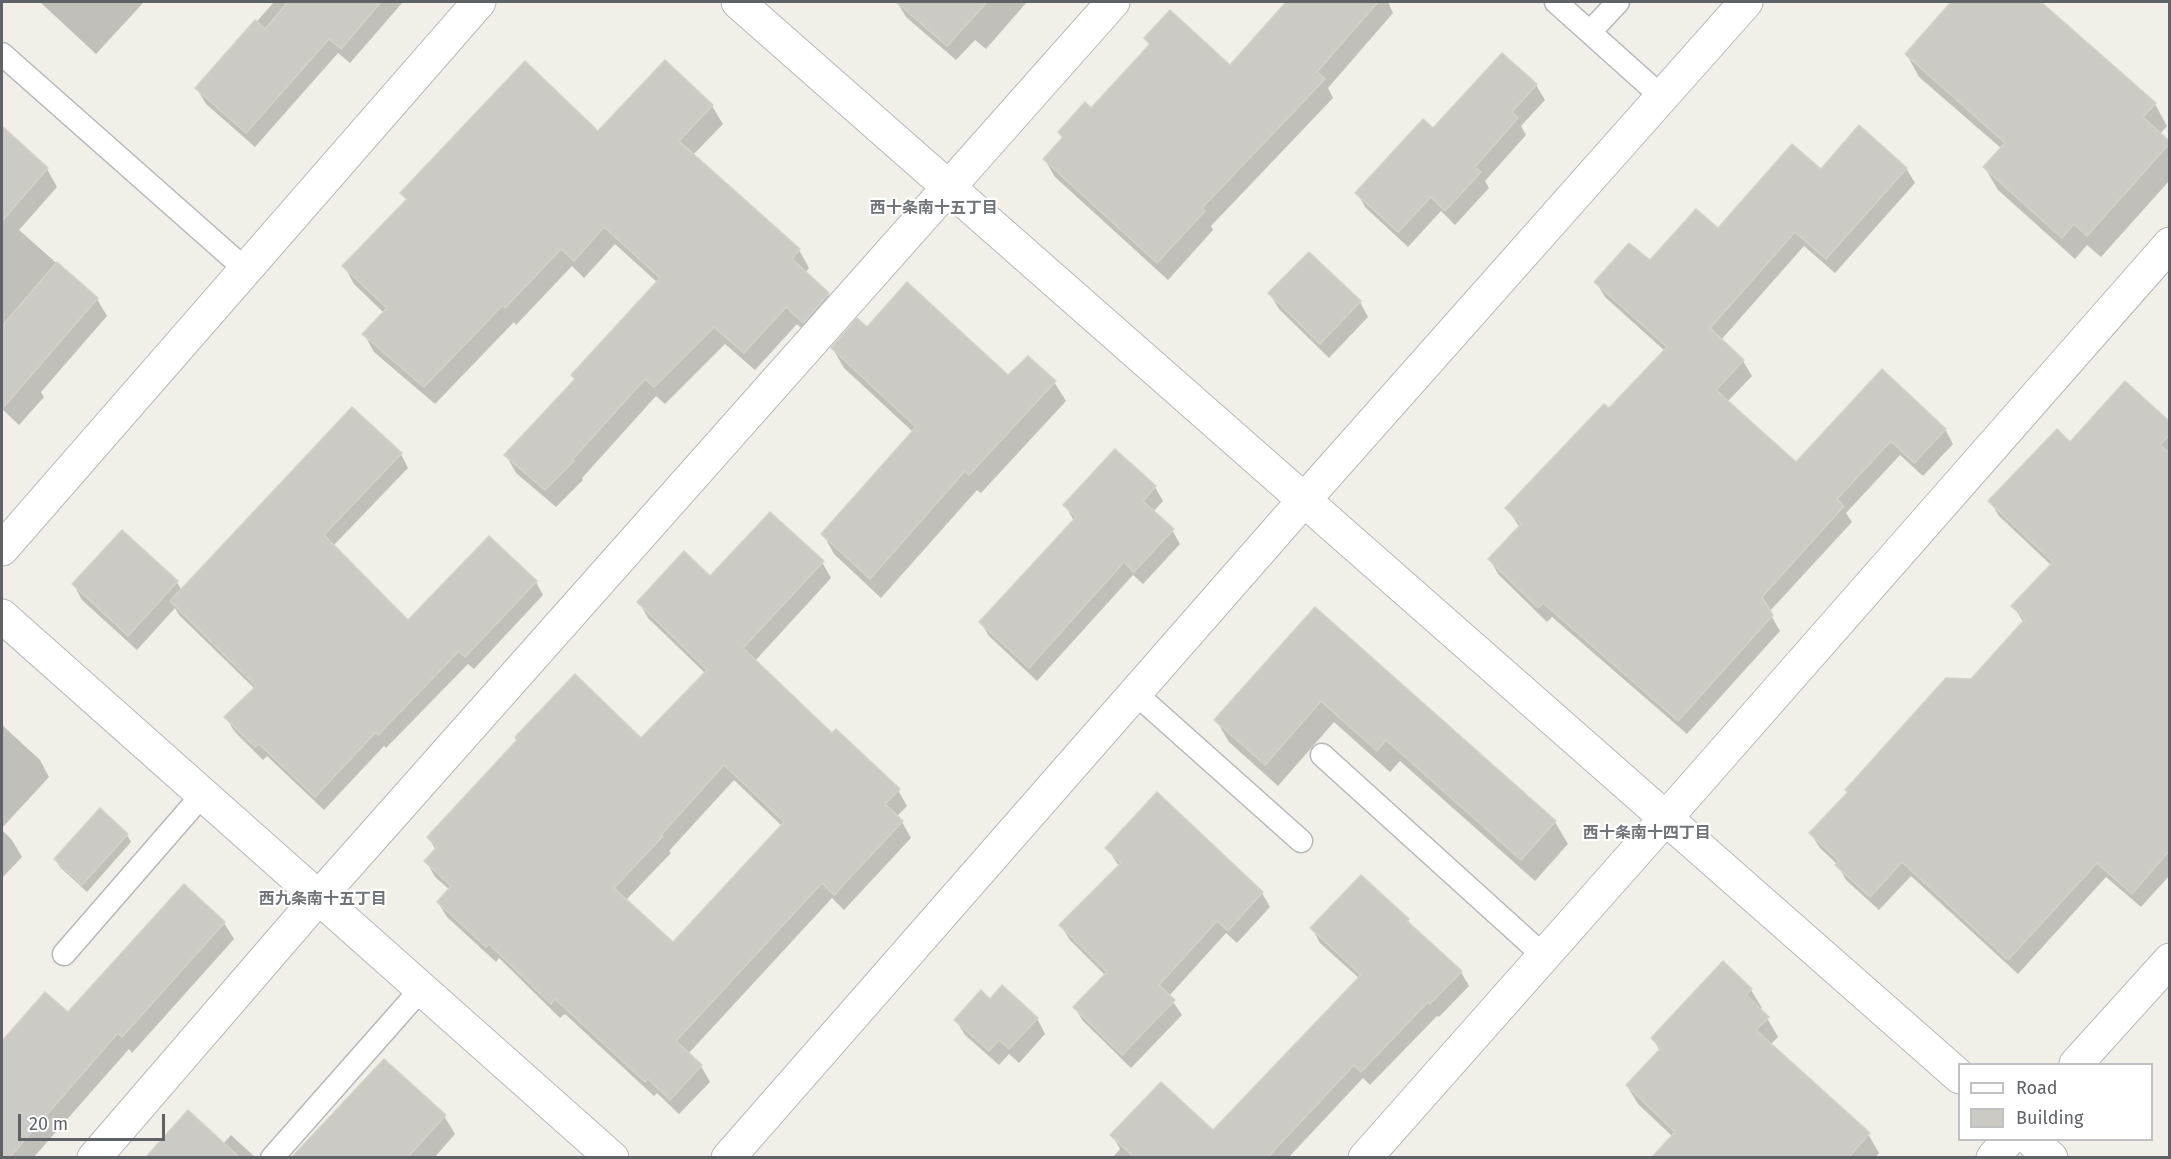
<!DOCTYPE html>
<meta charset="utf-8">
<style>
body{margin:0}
#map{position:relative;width:2171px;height:1159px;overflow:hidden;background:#f1efe8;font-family:"Fira Sans",sans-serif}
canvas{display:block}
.frame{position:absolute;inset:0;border:3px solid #5f6368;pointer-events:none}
.legend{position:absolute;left:1958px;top:1063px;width:195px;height:78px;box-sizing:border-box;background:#fff;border:2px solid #bfc1c3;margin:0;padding:8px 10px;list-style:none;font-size:18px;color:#5f6368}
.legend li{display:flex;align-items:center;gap:12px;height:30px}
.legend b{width:30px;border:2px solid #bfc1c3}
.scale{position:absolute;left:18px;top:1114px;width:147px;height:27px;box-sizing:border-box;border:3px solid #5f6368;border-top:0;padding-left:8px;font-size:18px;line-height:21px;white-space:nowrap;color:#5f6368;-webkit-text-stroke:4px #fff;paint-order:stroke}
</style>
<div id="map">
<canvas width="2171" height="1159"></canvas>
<div class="frame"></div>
<ul class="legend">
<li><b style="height:8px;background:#fff"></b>Road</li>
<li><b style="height:16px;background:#cccac5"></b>Building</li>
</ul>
<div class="scale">20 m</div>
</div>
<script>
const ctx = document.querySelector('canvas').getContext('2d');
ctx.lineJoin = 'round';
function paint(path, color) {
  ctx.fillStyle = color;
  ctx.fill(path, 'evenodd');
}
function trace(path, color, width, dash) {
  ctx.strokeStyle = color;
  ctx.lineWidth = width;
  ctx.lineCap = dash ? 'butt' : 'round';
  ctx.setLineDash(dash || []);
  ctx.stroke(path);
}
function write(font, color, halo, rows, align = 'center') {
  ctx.font = font + ' "Fira Sans","Noto Sans JP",sans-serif';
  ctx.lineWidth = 4.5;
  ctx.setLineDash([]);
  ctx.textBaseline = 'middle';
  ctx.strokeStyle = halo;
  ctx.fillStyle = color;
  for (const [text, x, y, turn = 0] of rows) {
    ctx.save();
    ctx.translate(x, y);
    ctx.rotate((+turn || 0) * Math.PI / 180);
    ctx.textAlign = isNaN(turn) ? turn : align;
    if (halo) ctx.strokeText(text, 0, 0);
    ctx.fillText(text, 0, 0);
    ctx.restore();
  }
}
paint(new Path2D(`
 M 40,2 L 144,2 L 96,54 Z
 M 274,2 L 403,2 L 350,63 L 338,53 L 255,147 L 206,104 L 197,89 Z
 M 897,2 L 1027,2 L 986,49 L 975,40 L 956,60 L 906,17 Z
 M 1288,2 L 1388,2 L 1393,13 L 1328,88 L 1333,98 L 1211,226 L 1213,230 L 1168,280 L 1055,177 L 1045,160 L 1063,139 L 1059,132 L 1092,110 L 1150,46 L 1146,39 L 1230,67 Z
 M 1953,2 L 2040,2 L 2155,104 L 2167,126 L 2160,134 L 2170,143 L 2170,180 L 2101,257 L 2087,245 L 2075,259 L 1998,190 L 1985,168 L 2002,149 L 1919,77 L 1907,55 Z
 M 1536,85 L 1545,100 L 1521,126 L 1526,135 L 1485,181 L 1489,188 L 1455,225 L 1441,211 L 1408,247 L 1366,208 L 1357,193 Z
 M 712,106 L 723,124 L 693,155 L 799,250 L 809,268 L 805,273 L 828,294 L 839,312 L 814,340 L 797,324 L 755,370 L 725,344 L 665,404 L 656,396 L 582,478 L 583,480 L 556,507 L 516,473 L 506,455 L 576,381 L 658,283 L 615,244 L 584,278 L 572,266 L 516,325 L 514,322 L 435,404 L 374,352 L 364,334 L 384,313 L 354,284 L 344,266 L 407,201 L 402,193 L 598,133 Z
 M 2,129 L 47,169 L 57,187 L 19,230 L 97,299 L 107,316 L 41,392 L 44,397 L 19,425 L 2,409 Z
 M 1906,168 L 1915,183 L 1835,273 L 1804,246 L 1721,340 L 1743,361 L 1752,376 L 1727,402 L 1796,464 L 1882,371 L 1945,429 L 1953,444 L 1923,476 L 1900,455 L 1846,513 L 1852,522 L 1769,612 L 1780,631 L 1687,734 L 1552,617 L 1547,622 L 1498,574 L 1490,559 L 1520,528 L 1507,508 L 1609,410 L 1665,351 L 1605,297 L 1596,282 L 1650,263 L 1718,231 L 1821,171 Z
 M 1270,294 L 1360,302 L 1368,317 L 1329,358 L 1279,309 Z
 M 833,349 L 1008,377 L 1054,382 L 1066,401 L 981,493 L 977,490 L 881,598 L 834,554 L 823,534 L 913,432 L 844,368 Z
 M 2125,383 L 2170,423 L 2170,875 L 2141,907 L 2106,877 L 2018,974 L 1911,876 L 1879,910 L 1846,880 L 1838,865 L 1820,848 L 1811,834 L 1972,681 L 2024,623 L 2013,606 L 2052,566 L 1999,516 L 1990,501 L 2070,444 Z
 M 401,454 L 408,468 L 333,546 L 408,622 L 536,582 L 543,595 L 474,669 L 468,664 L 386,748 L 384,746 L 324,810 L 267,756 L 263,760 L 234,731 L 226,717 L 255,689 L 179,615 L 175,608 L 137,650 L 82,600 L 74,585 L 177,582 L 182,591 Z
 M 1155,487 L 1163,501 L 1153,512 L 1172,530 L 1180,544 L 1143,584 L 1133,575 L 1037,681 L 989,636 L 981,623 L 1074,521 L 1065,505 Z
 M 822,562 L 831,578 L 755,661 L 832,735 L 898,790 L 907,806 L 896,817 L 902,822 L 911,838 L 844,910 L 832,898 L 688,1054 L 701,1066 L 710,1082 L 679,1114 L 657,1093 L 654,1096 L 565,1014 L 560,1018 L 499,958 L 496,962 L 447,917 L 438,902 L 450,890 L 435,877 L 426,861 L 436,850 L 428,837 L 641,740 L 705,673 L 648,618 L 639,602 L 710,578 ZM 734,780 L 782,826 L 673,944 L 626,900 L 671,853 L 669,851 Z
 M 1315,609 L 1555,822 L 1568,844 L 1535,881 L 1400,761 L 1390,772 L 1334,722 L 1278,786 L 1229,742 L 1216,720 Z
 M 2,725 L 40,760 L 49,777 L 2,828 Z
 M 1157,794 L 1262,893 L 1270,907 L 1237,943 L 1226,933 L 1169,996 L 1182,1015 L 1131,1068 L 1083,1021 L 1075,1008 L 1106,976 L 1069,939 L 1061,925 L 1119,866 L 1107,848 Z
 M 100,810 L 127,835 L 131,842 L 87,892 L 60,867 L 55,859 Z
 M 2,830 L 12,840 L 22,857 L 2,878 Z
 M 1408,920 L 1412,927 L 1461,972 L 1469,986 L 1439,1017 L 1437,1016 L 1370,1085 L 1363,1078 L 1288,1158 L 1112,1158 L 1120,1149 L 1112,1135 L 1213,1132 L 1360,979 L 1320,943 L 1312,928 Z
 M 224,923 L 234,939 L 132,1053 L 129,1049 L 33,1158 L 2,1158 L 2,1043 L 45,994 L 68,1015 Z
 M 1751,990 L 1762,1008 L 1759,1011 L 1767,1018 L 1778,1037 L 1770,1045 L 1868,1134 L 1879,1153 L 1875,1158 L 1653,1158 L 1673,1137 L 1638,1104 L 1627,1086 L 1660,1051 L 1653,1039 Z
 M 990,1001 L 1037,1018 L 1045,1034 L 1019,1063 L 1009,1054 L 999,1065 L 965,1035 L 956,1020 Z
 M 444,1116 L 455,1134 L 434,1158 L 293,1158 Z
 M 231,1135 L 256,1158 L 147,1158 L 223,1144 Z`), '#0003');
const building = new Path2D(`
 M 285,2 L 381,2 L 341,49 L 329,39 L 246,133 L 195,88 L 255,20 L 265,29 L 287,3 Z
 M 896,2 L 987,2 L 947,46 Z
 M 1286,2 L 1378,2 L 1317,72 L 1325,79 L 1202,208 L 1205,211 L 1157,263 L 1043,159 L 1063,137 L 1058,132 L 1085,102 L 1091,108 L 1150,44 L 1144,38 L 1170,10 L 1230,65 Z
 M 1951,2 L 2041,2 L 2156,103 L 2143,117 L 2169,141 L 2169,144 L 2087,236 L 2074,224 L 2062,238 L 1983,167 L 2005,143 L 1905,54 Z
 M 1502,53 L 1537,84 L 1512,112 L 1518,118 L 1475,167 L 1481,172 L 1445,211 L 1431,197 L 1398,232 L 1355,193 L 1423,119 L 1433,128 Z
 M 665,60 L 713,105 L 679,141 L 800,249 L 792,259 L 829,293 L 803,323 L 786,307 L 744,353 L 714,327 L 654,387 L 645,379 L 572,460 L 574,461 L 545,490 L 504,455 L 575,379 L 571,375 L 660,278 L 604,227 L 574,261 L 561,249 L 505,308 L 503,305 L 424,387 L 362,334 L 387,308 L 342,266 L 407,199 L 400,193 L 525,61 L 598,131 Z
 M 1859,125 L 1907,168 L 1826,259 L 1795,232 L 1726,310 L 1710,328 L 1744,360 L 1716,390 L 1796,462 L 1882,369 L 1946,429 L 1914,463 L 1891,441 L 1837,499 L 1844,506 L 1762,597 L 1773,615 L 1678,721 L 1543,603 L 1538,608 L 1488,559 L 1521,524 L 1505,508 L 1604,404 L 1609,408 L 1667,347 L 1594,282 L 1629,243 L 1650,260 L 1696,209 L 1718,228 L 1792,144 L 1821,169 Z
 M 2,126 L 48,168 L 2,221 Z
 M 1309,252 L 1361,301 L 1320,344 L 1268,293 Z
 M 57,262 L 98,298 L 2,409 L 2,326 Z
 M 907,282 L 1008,375 L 1028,356 L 1056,381 L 969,475 L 965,471 L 870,579 L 821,534 L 916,427 L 831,348 L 857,318 L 867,327 Z
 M 2125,381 L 2169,421 L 2169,435 L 2160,445 L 2169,453 L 2169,851 L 2132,894 L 2097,863 L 2008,960 L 1902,862 L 1870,897 L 1835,865 L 1839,861 L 1809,833 L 1848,792 L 1845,790 L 1946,678 L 1971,679 L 2025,619 L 2011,606 L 2053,562 L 1988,501 L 2057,429 L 2070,442 Z
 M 352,407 L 402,453 L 324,535 L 408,620 L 489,536 L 537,581 L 465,657 L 459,651 L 378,735 L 375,733 L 315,797 L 259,744 L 255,747 L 224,717 L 256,686 L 170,601 Z
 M 1115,449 L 1156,486 L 1143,501 L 1174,529 L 1134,572 L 1124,562 L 1029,668 L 979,622 L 1076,517 L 1063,505 Z
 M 770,512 L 824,561 L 743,648 L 832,733 L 836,729 L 900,789 L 885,804 L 903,821 L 834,895 L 822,883 L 676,1041 L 702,1065 L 670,1100 L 648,1079 L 645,1082 L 555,999 L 551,1004 L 489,944 L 486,947 L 437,902 L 451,886 L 424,861 L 437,847 L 427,837 L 517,740 L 515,737 L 575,674 L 641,738 L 707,670 L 637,602 L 684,551 L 710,576 ZM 724,765 L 784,822 L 673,942 L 614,888 L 663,836 L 661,835 Z
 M 122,530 L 178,581 L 128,636 L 72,584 Z
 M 1315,607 L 1556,821 L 1521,860 L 1386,740 L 1377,751 L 1321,701 L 1265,765 L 1214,720 Z
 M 1157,792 L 1263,892 L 1228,931 L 1217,921 L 1159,985 L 1175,1000 L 1122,1055 L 1073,1007 L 1107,972 L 1059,925 L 1121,863 L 1105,848 Z
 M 100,808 L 128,834 L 82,885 L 54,859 Z
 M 1361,875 L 1409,919 L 1407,921 L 1462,971 L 1430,1004 L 1428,1002 L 1361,1072 L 1354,1065 L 1267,1158 L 1135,1158 L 1110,1135 L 1161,1082 L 1213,1130 L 1361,975 L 1310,928 Z
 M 184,884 L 225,922 L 122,1037 L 118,1033 L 9,1158 L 2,1158 L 2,1041 L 45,992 L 68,1012 Z
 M 1723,961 L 1752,989 L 1746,995 L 1769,1017 L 1756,1030 L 1870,1133 L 1848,1158 L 1651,1158 L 1675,1132 L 1626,1085 L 1661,1048 L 1651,1038 Z
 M 1002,985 L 1038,1018 L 1009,1049 L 999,1040 L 989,1051 L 954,1020 L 981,990 L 990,999 Z
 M 384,1059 L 446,1115 L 407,1158 L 291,1158 Z
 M 188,1110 L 240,1158 L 145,1158 Z`);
paint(building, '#cccac5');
trace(building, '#d6d1c6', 1.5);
const lane = new Path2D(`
 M 1556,2 L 1662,97
 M 1590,32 L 1618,2
 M 2,54 L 245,269
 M 1135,693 L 1301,841
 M 1322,755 L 1544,956
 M 64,954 L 203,794
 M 272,1158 L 422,988`);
const street = new Path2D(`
 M 738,2 L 1960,1077
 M 2031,1140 L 2051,1158
 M 94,1158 L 319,897 L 1113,2
 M 1365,1158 L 1665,819 L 2170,244`);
const secondary = new Path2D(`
 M 2,549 L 479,2
 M 2,616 L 612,1158
 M 2076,1064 L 2170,960
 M 728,1158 L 1305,499 L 1746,2
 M 1993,1158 L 2008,1140`);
trace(lane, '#b5b8bc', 25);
trace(street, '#b5b8bc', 35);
trace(secondary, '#b6babf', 35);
trace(lane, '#fff', 22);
trace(street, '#fff', 33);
trace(secondary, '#fff', 33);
write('bold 16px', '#70757a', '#fff', [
 ["西十条南十五丁目",934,209],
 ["西十条南十四丁目",1647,834],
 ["西九条南十五丁目",323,900]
]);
</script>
